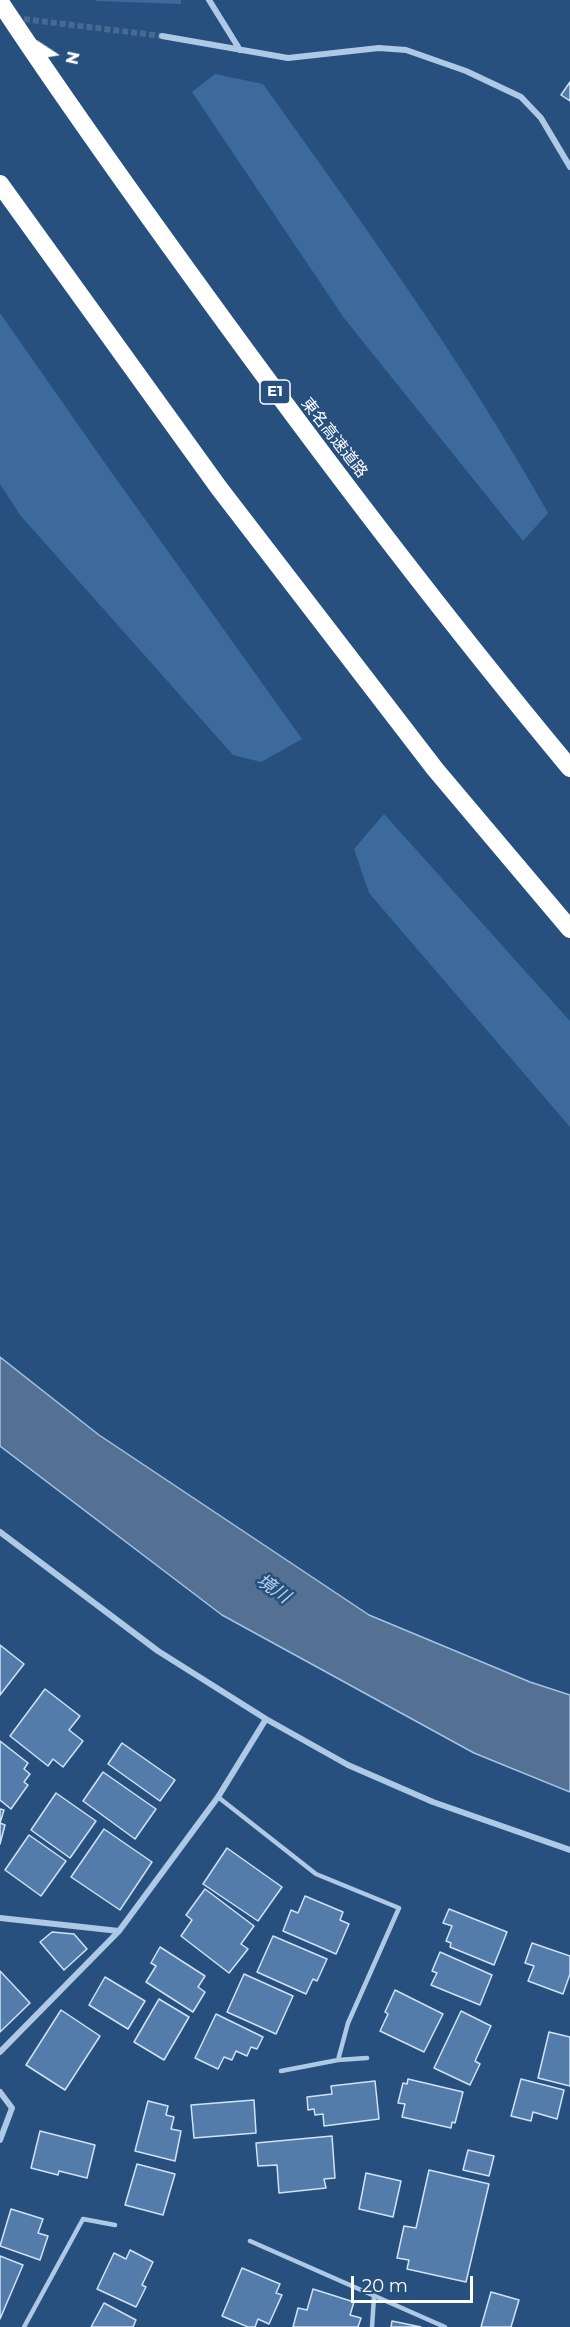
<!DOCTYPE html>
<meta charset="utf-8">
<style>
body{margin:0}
#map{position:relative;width:570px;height:2327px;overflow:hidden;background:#27507f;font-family:Montserrat,sans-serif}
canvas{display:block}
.north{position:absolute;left:24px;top:24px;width:60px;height:60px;-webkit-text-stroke:4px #27507f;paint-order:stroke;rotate:102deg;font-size:16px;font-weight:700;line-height:24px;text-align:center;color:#fff}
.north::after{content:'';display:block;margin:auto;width:21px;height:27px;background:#fff;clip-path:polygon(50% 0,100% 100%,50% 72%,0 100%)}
.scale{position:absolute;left:351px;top:2276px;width:122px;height:27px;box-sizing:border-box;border:3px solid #fff;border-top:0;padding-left:8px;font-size:18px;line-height:21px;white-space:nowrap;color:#fff;-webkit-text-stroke:4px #27507f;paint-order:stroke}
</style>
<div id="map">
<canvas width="570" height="2327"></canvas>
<div class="north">N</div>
<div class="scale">20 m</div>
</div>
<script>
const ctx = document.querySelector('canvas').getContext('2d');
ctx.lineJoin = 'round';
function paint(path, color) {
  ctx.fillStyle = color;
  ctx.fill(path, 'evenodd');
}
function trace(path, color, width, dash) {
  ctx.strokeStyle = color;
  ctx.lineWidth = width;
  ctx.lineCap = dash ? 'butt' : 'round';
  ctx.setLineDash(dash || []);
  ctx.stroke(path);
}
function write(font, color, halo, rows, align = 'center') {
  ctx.font = font + ' Montserrat,"Noto Sans JP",sans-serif';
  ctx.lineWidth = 5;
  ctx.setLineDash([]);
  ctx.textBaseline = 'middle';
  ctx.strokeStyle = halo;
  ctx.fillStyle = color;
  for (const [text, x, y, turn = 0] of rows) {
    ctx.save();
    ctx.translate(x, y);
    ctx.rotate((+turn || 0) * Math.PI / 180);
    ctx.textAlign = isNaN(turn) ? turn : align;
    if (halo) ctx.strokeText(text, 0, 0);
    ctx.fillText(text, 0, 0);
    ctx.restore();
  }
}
paint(new Path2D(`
 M 96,0 L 181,0 L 181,4 L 96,1 Z
 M 215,74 L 263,84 C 363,224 464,363 548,513 L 523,541 L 344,318 L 192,92 Z
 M 0,313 L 102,459 L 302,739 L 261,762 L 233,755 L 20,515 L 0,484 Z
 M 384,814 L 570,1021 L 570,1127 L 369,893 L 354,849 Z`), '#3c6a9d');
const water = new Path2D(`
 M 0,1357 L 99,1435 L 369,1615 L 530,1682 L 570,1695 L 570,1792 L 474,1753 L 222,1615 L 0,1446 Z`);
paint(water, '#547193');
trace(water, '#a3c4e6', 1.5);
const building = new Path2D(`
 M 570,82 L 570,101 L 561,95 Z
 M 0,1645 L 24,1664 L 0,1695 Z
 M 45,1689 L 80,1716 L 69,1730 L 83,1741 L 63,1767 L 53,1759 L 48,1766 L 10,1736 Z
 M 0,1741 L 28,1763 L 24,1769 L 30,1774 L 24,1782 L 28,1785 L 11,1809 L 0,1800 Z
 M 122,1743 L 175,1780 L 160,1801 L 108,1764 Z
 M 103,1772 L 156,1809 L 135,1839 L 83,1801 Z
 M 56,1793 L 96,1821 L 70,1858 L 31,1830 Z
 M 0,1809 L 4,1810 L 0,1823 L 5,1825 L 0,1844 Z
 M 104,1829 L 152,1862 L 120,1910 L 71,1877 Z
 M 29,1835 L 66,1861 L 41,1896 L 5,1870 Z
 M 227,1848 L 282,1887 L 258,1921 L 203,1884 Z
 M 205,1889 L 254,1926 L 241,1944 L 248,1949 L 229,1973 L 181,1936 L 192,1920 L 186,1915 Z
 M 305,1896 L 343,1912 L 340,1920 L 349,1924 L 336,1954 L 283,1931 L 291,1910 L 298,1913 Z
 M 449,1909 L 507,1932 L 494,1965 L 450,1947 L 451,1943 L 446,1941 L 452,1926 L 443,1923 Z
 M 52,1932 L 74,1934 L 87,1949 L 64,1970 L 40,1942 Z
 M 273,1936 L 327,1959 L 317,1981 L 313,1979 L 306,1994 L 257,1972 Z
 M 532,1943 L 570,1956 L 570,1974 L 563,1994 L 528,1981 L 534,1966 L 525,1963 Z
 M 160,1947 L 205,1976 L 198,1987 L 205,1992 L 193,2012 L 146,1982 L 156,1966 L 151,1963 Z
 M 440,1952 L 492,1975 L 480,2005 L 431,1985 L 437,1973 L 432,1971 Z
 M 0,1971 L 30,2003 L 0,2032 Z
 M 244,1974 L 293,1996 L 276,2034 L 227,2012 Z
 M 105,1977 L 145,2001 L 128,2029 L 89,2005 Z
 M 395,1990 L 443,2014 L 424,2052 L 380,2031 L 388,2014 L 385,2012 Z
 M 159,1999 L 189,2017 L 164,2060 L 134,2042 Z
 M 61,2010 L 100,2036 L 65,2090 L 26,2065 Z
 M 461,2011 L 491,2026 L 475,2061 L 480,2064 L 470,2085 L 434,2068 Z
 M 216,2014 L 263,2037 L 257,2049 L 251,2047 L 247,2056 L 236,2051 L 232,2060 L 224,2057 L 218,2069 L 195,2058 Z
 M 549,2032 L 570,2037 L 570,2086 L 538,2078 Z
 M 408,2079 L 463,2092 L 455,2123 L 452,2122 L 451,2128 L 402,2117 L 405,2104 L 398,2103 L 403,2083 L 407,2084 Z
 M 521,2079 L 564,2090 L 557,2119 L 533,2112 L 531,2121 L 511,2116 Z
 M 375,2081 L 379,2119 L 324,2126 L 323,2114 L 315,2115 L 314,2109 L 308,2110 L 307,2097 L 332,2094 L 331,2086 Z
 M 254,2100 L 256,2133 L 194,2138 L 191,2105 Z
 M 148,2101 L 168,2106 L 166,2115 L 174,2117 L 171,2129 L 181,2131 L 175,2161 L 135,2151 Z
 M 40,2131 L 95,2145 L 87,2178 L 59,2171 L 58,2175 L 31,2168 Z
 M 332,2136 L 335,2178 L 324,2179 L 326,2188 L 279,2193 L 277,2165 L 258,2166 L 256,2143 Z
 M 468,2150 L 494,2156 L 489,2176 L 463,2170 Z
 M 137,2164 L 175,2174 L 163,2215 L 125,2205 Z
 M 429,2170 L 489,2184 L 466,2282 L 407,2269 L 409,2260 L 397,2258 L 404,2226 L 416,2228 Z
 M 366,2173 L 401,2181 L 393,2217 L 359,2209 Z
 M 11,2209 L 43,2219 L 38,2233 L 48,2236 L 40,2260 L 0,2246 Z
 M 130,2250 L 153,2262 L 142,2285 L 146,2287 L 136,2307 L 97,2289 L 114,2253 L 126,2259 Z
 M 0,2256 L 23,2265 L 0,2319 Z
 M 242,2268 L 280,2284 L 276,2293 L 282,2295 L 269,2324 L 258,2319 L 255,2327 L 248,2327 L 222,2316 Z
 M 313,2289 L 354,2302 L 350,2315 L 361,2318 L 358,2327 L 293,2327 L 298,2308 L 307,2310 Z
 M 491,2292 L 519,2300 L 511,2327 L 481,2327 Z
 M 104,2303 L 136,2320 L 133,2327 L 91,2327 Z
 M 392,2321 L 421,2327 L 391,2327 Z`);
paint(building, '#547caa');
trace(building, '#d1e2f5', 1.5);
trace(new Path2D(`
 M 15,18 L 162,36`), '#476a92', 6, [6, 3]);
trace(new Path2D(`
 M 218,1797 L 316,1874 L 399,1908 L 348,2023 L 338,2060 L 281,2071
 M 338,2060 L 367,2058
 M 250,2241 L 445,2327
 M 24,2327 L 83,2219 L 115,2225
 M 372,2327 L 374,2297`), '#aec9e5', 4.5);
trace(new Path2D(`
 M 209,0 L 240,50
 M 162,36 L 288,58 L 379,48 L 406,50 L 466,71 L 521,97 L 541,118 L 570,167
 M 0,1532 L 158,1651 L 266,1719 L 348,1765 L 433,1802 L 570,1850
 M 0,1918 L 119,1931
 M 0,2052 L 119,1931 L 218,1797 L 266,1719
 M 0,2092 L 12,2108 L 0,2140`), '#aec9e5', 6);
trace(new Path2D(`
 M 0,2 C 64,99 132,194 201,289 C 319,452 441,613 570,768
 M 0,184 L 219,488 L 435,769 L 570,929`), '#fff', 18);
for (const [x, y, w] of [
 [275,392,30]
]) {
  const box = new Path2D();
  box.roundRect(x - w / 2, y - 12, w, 24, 4.5);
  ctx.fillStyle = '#27507f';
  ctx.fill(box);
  trace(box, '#fff', 1.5);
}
write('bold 15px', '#fff', null, [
 ["E1",275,392]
]);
write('16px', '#fff', '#27507f', [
 ["東名高速道路",334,438,52]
]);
write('italic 18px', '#b9d2ed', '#27507f', [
 ["境川",273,1589,35]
]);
</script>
